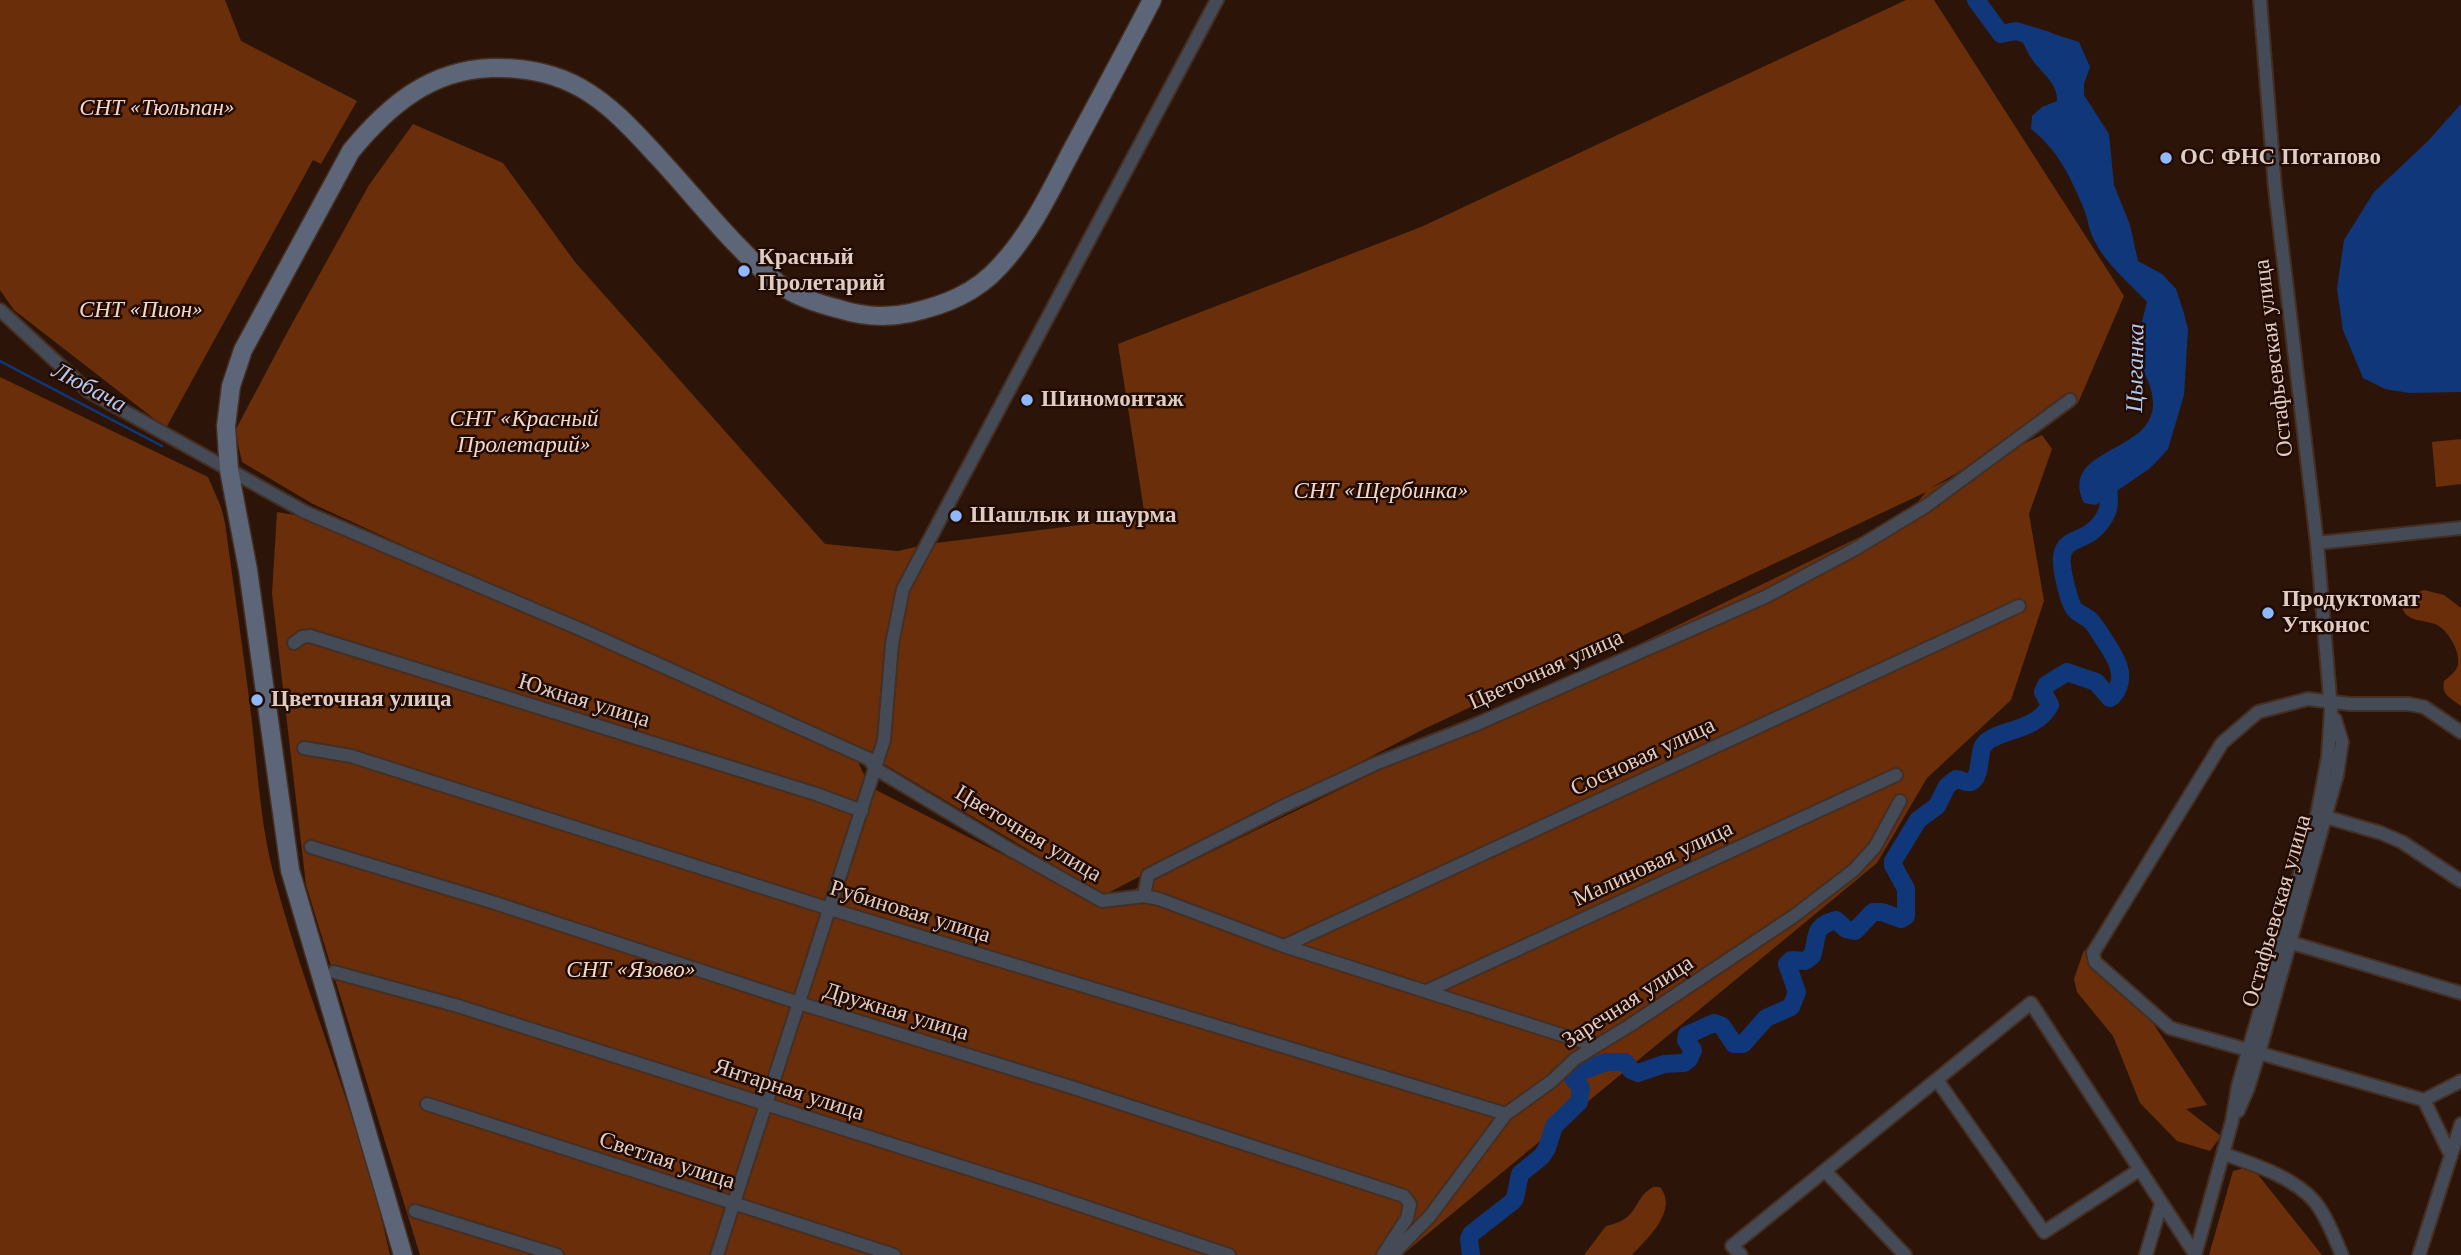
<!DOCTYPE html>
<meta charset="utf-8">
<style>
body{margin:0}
canvas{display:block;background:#2c1408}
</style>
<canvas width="2461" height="1255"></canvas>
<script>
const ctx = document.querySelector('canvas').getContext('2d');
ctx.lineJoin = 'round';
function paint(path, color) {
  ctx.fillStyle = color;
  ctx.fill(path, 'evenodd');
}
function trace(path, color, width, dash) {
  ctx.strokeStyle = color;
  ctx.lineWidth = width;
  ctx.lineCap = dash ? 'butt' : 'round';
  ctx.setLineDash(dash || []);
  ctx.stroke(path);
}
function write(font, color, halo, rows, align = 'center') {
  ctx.font = font + ' "Libre Baskerville",serif';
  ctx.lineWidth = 5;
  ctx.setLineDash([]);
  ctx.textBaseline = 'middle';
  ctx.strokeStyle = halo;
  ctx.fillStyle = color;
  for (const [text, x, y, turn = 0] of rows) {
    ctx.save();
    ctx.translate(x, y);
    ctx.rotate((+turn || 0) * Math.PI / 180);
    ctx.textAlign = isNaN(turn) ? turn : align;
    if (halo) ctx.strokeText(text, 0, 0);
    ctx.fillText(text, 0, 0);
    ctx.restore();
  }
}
paint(new Path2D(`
 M 0,0 L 225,0 L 241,41 L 357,101 L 321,164 L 313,160 L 166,428 L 14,310 L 0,290 Z
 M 1906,0 L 1934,0 L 2124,296 L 2078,403 L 1929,489 L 2042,435 L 2052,449 L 2029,514 L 2044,601 L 2011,700 L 1927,778 L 1877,863 L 1402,1255 L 420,1255 L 306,885 L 272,594 L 277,512 L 301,516 L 687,683 L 858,762 L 870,787 L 1102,905 L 1909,513 L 1926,492 L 1424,729 L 1104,895 L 864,752 L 581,627 L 313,504 L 242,462 L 235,431 L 288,331 L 369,185 L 413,124 L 503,163 L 575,262 L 825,544 L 898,551 L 928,544 L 1145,517 L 1118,344 L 1421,227 Z
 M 0,377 L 208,477 L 221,507 L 225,523 C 234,589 244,656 252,722 C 258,776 261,828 275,880 C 309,1006 363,1127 390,1255 L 0,1255 Z
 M 2461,439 L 2461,484 L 2436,487 L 2432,442 Z
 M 2424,590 L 2444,595 L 2461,608 L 2461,706 C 2451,698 2441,695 2444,681 C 2450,676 2456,672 2458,665 C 2461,652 2447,628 2435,624 C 2427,621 2415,621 2408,616 C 2393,605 2414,593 2424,590 Z
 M 2084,950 L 2137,999 L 2207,1105 L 2186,1109 L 2221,1136 L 2210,1151 L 2177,1141 L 2140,1103 L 2113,1036 L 2077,992 L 2074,979 Z
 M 2251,1166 L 2322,1255 L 2209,1255 L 2233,1171 Z
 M 1653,1187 L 1660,1187 C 1679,1210 1647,1239 1632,1255 L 1584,1255 L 1606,1226 C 1642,1218 1630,1201 1653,1187 Z`), '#6a2f0a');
paint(new Path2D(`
 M 2032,27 L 2079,42 L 2090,67 L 2084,84 L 2084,95 L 2109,134 L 2114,185 L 2130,225 L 2138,261 L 2162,274 L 2176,289 L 2183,310 L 2188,329 L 2184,395 L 2168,449 L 2159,459 L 2149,469 L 2096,505 L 2084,503 C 2058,447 2153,454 2153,404 C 2153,385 2142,369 2134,353 L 2147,302 C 2129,283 2106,264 2094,240 C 2089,231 2088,219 2084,209 C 2071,178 2058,150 2031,129 L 2032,116 L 2042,107 L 2057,101 C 2058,84 2043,74 2034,62 C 2029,56 2026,48 2022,41 L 2024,33 Z
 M 2461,104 L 2461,392 L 2409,393 L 2385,389 L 2363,378 L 2343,330 L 2337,289 L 2344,240 L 2374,192 L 2428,141 Z`), '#103779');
trace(new Path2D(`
 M 0,361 L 162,446`), '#103779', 2.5);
trace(new Path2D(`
 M 1976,0 L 2001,34 L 2016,31 L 2046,40
 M 1471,1255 L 1469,1239 L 1471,1234 L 1512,1202 L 1515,1198 L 1520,1174 L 1542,1156 L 1547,1148 L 1554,1126 L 1579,1102 L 1581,1088 L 1573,1078 L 1574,1074 L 1606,1062 L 1625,1062 L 1631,1070 L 1638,1073 L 1664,1064 L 1684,1063 L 1689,1059 L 1693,1050 L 1686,1040 L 1687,1035 L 1714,1023 L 1722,1026 L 1734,1044 L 1743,1044 L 1766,1018 L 1791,1007 L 1797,992 L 1787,964 L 1791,960 L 1805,961 L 1812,956 C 1819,936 1811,927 1836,920 L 1846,929 L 1855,931 L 1873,912 L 1882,912 L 1901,919 L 1906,916 L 1906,889 L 1893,865 L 1893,861 L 1918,820 L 1937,806 L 1947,786 L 1956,779 C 1960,779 1963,781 1966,782 C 1982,785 1978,754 1983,746 C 1993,729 2036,733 2050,705 L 2043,692 L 2046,685 L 2067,672 L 2096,682 L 2110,698 L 2113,696 C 2129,676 2115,656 2103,638 C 2099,632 2095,625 2090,620 C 2078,611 2074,614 2069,597 C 2046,521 2083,556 2105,516 C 2113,502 2106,488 2108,473`), '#103779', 18);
const minor = new Path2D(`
 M 0,310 L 88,391 L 305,512 L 582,630 L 869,759 L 876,769 L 888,776 L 1011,850 L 1102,901 L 1144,896 L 1159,899 L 1284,946 L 1596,1046
 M 2317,543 L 2461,528
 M 294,643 L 302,637 L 310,636 L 816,794 L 862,811
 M 304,748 L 351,756 L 830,909 L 1506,1114
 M 2326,817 L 2381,833 L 2402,842 L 2461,881
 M 311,847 L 492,902 L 799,1003 L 1071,1087 L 1404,1196 L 1410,1204 L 1407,1218 L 1383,1255
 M 1144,896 L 1148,875 L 1284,806 L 1375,764 L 1477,724 L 1765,597 L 1855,549 L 1926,506 L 2070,400
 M 2289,942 L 2461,993
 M 1284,946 L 2019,606
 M 334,972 L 458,1006 L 1038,1191 L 1229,1255
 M 1427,991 L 1896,775
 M 2248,1050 L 2170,1028 L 2095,962 L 2093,953 L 2222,743 L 2258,712 L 2308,699 L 2350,704 L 2409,704 L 2424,707 L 2461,732
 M 2259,1053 L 2424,1100 L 2461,1081
 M 1937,1080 L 2044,1232 L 2139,1170
 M 2424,1100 L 2451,1156
 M 427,1104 L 894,1255
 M 2238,1111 L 2248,1088 L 2259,1053 L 2337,775 L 2342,742 L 2335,719
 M 2224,1154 C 2253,1164 2294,1177 2315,1202 C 2327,1217 2334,1237 2342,1255
 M 1825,1171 L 1905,1255
 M 415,1211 L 557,1255
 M 717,1255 L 884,740 L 892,644 L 903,589 L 1217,0
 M 1392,1255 L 1430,1216 L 1506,1114 L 1552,1081 L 1575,1059 L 1629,1026 L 1794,916 L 1854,870 L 1875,847 L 1900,801
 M 1741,1255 L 1732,1246 L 2031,1003 L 2195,1254
 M 2146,1255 L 2161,1204
 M 2195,1255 L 2232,1121 L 2238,1086 L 2317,815 L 2328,757 L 2331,710 L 2317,543 L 2275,188 L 2260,0
 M 2419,1255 L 2461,1124`);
const secondary = new Path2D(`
 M 403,1255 L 290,870 L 248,570 L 229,470 L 226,426 L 231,386 L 243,350 L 351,151 C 388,106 430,70 491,68 C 523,67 553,72 581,88 C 611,105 635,132 658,157 C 697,199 734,248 779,284 C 796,297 819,304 839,309 C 861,316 887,318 910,313 C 945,305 976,293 1000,266 C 1031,233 1051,190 1072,150 C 1099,100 1126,50 1152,0`);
trace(minor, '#452e22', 16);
trace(secondary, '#452e22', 21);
trace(minor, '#454b56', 12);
trace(secondary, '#5c6678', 18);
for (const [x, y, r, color] of [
 [2166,158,7,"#8fb8fd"],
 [744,271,7,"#8fb8fd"],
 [1027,400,7,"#8fb8fd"],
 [956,516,7,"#8fb8fd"],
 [2268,613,7,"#8fb8fd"],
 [257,700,7,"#8fb8fd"]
]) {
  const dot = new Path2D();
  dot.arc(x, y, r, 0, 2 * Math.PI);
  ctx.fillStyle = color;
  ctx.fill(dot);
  trace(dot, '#220b02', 2.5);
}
write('italic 23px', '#f0d8cd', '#220b02', [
 ["СНТ «Тюльпан»",157,109],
 ["СНТ «Пион»",141,311],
 ["СНТ «Красный",524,420],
 ["Пролетарий»",524,446],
 ["СНТ «Щербинка»",1381,492],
 ["СНТ «Язово»",631,971]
]);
write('bold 23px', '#dfcdc5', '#220b02', [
 ["ОС ФНС Потапово",2180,158],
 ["Красный",758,258],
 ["Пролетарий",758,284],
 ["Шиномонтаж",1041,400],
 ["Шашлык и шаурма",970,516],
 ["Продуктомат",2282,600],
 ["Утконос",2282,626],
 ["Цветочная улица",271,700]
], 'left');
write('23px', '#dfcdc5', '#220b02', [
 ["Остафьевская улица",2274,358,-97],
 ["Цветочная улица",1546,670,-24],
 ["Южная улица",584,701,17],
 ["Сосновая улица",1643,757,-25],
 ["Цветочная улица",1028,834,31],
 ["Малиновая улица",1653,864,-25],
 ["Остафьевская улица",2277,911,-74],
 ["Рубиновая улица",910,912,17],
 ["Заречная улица",1628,1002,-33],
 ["Дружная улица",896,1012,17],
 ["Янтарная улица",789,1090,18],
 ["Светлая улица",667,1161,18]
]);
write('italic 24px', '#b1c9ef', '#220b02', [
 ["Цыганка",2136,368,-89],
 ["Любача",89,388,28]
]);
</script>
